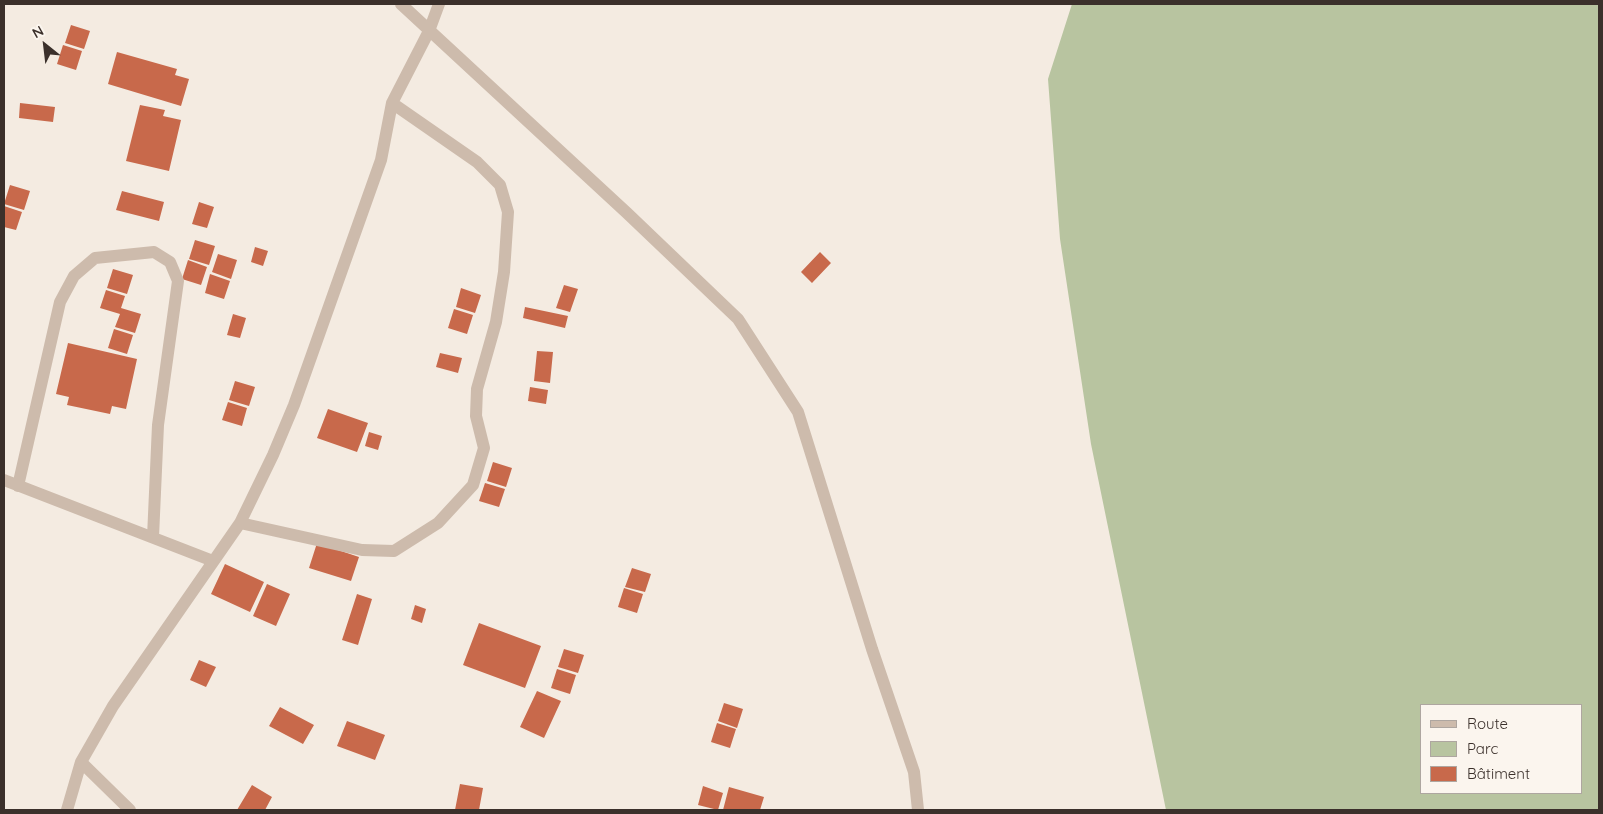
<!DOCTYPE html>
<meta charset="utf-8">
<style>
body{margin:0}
#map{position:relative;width:1603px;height:814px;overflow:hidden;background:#f4ebe1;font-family:Quicksand,sans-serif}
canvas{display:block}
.frame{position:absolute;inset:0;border:5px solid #3b302b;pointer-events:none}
.legend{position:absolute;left:1420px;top:704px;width:162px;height:90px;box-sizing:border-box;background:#fbf5ee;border:1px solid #aea6a0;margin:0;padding:6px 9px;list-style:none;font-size:15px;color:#3b302b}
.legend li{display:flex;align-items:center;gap:10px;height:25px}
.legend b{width:25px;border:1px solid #aea6a0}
.north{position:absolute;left:20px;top:20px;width:50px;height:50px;-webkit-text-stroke:4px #fbf5ee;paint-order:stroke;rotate:331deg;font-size:14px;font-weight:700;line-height:20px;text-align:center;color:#3b302b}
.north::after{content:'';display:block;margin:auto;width:18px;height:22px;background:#3b302b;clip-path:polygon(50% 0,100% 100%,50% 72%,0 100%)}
</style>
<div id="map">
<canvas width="1603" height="814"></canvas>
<div class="frame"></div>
<ul class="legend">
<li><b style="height:6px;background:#cdbbac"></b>Route</li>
<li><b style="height:14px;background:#b8c4a0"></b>Parc</li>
<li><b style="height:14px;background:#c8694b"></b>Bâtiment</li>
</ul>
<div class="north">N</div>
</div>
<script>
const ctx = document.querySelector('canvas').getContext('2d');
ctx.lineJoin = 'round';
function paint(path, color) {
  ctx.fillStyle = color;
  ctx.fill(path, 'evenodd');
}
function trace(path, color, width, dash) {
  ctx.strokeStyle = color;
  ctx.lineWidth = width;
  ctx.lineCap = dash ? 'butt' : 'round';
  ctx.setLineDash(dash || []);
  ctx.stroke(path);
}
paint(new Path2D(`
 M 1072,4 L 1599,4 L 1599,810 L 1166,810 L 1091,444 L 1060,239 L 1048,79 ZM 1422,705 L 1582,705 L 1582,793 L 1422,793 Z`), '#b8c4a0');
paint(new Path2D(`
 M 71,25 L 90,31 L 84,49 L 65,43 Z
 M 63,45 L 82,51 L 76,70 L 57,64 Z
 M 117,52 L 177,69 L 175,75 L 189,79 L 181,106 L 108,84 Z
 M 20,103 L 55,107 L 53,122 L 19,118 Z
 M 140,105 L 165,110 L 163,116 L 181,120 L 169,171 L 126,161 Z
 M 10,185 L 30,191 L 24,210 L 4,204 Z
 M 122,191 L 164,202 L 159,221 L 116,210 Z
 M 199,202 L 214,207 L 207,228 L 192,224 Z
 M 4,206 L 22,212 L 16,230 L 4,227 Z
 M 195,240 L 215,246 L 209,265 L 189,259 Z
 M 255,247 L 268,251 L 263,266 L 251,262 Z
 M 820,252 L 831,263 L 812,283 L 801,272 Z
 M 218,254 L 237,260 L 231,279 L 212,272 Z
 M 188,260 L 207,267 L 201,285 L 182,279 Z
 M 113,269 L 133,275 L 127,294 L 107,288 Z
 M 210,274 L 230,281 L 224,299 L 205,293 Z
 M 564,285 L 578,289 L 570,312 L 556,308 Z
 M 461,288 L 481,295 L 475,313 L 456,307 Z
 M 106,290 L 125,296 L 121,308 L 141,314 L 135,333 L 115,327 L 120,314 L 100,308 Z
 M 525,307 L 568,316 L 565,328 L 523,318 Z
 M 454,309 L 473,315 L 467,334 L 448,328 Z
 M 233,314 L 246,318 L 240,338 L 227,335 Z
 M 114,329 L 133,335 L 127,354 L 108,348 Z
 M 68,343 L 137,359 L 126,409 L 112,406 L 110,414 L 67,405 L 69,397 L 56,394 Z
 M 537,351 L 553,352 L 550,383 L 534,381 Z
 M 440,353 L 462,358 L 458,373 L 436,367 Z
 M 235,381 L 255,387 L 249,406 L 229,400 Z
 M 530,387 L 548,390 L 546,404 L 528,401 Z
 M 228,402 L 247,408 L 242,426 L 222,420 Z
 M 328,409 L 368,423 L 357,452 L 317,438 Z
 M 369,432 L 382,436 L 378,450 L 365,446 Z
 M 493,462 L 512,468 L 506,487 L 487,481 Z
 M 485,483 L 505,489 L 499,507 L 479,501 Z
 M 317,543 L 359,557 L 351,581 L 309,568 Z
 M 225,564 L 264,582 L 250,612 L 211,594 Z
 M 632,568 L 651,574 L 645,592 L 625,587 Z
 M 267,584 L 290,594 L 276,626 L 253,616 Z
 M 624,588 L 643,594 L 637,613 L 618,607 Z
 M 357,594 L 372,599 L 358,645 L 342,640 Z
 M 415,605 L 426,609 L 422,623 L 411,619 Z
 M 479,623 L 541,646 L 525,688 L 463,665 Z
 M 564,649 L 584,655 L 578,673 L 558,667 Z
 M 199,660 L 216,667 L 206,687 L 190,680 Z
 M 557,669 L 576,675 L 570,694 L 551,688 Z
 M 537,691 L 561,701 L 544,738 L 520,727 Z
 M 724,703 L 743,709 L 737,728 L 718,721 Z
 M 280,707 L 314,725 L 303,744 L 269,726 Z
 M 347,721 L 385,735 L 375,760 L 337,746 Z
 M 717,723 L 736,729 L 730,748 L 711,742 Z
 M 460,784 L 483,788 L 479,810 L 455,810 Z
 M 252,785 L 272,797 L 265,810 L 237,810 Z
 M 703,786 L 723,793 L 718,810 L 698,805 Z
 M 729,787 L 764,797 L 760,810 L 723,810 Z`), '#c8694b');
trace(new Path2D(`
 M 401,4 L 627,213 L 738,319 L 798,412 L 872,649 L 914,772 L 918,810
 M 4,480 L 213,561
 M 18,486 L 60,302 L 74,276 L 95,258 L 154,252 L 170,262 L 178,281 L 158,425 L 153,537
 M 240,523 L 362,550 L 394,551 L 438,523 L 473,485 L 484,448 L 476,416 L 477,389 L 496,322 L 504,272 L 508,212 L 500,185 L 477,162 L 392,103
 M 81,762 L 130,810
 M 67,810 L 81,762 L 113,706 L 240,523 L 273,455 L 294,405 L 381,160 L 392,103 L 429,31 L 439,4`), '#cdbbac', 12);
</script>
